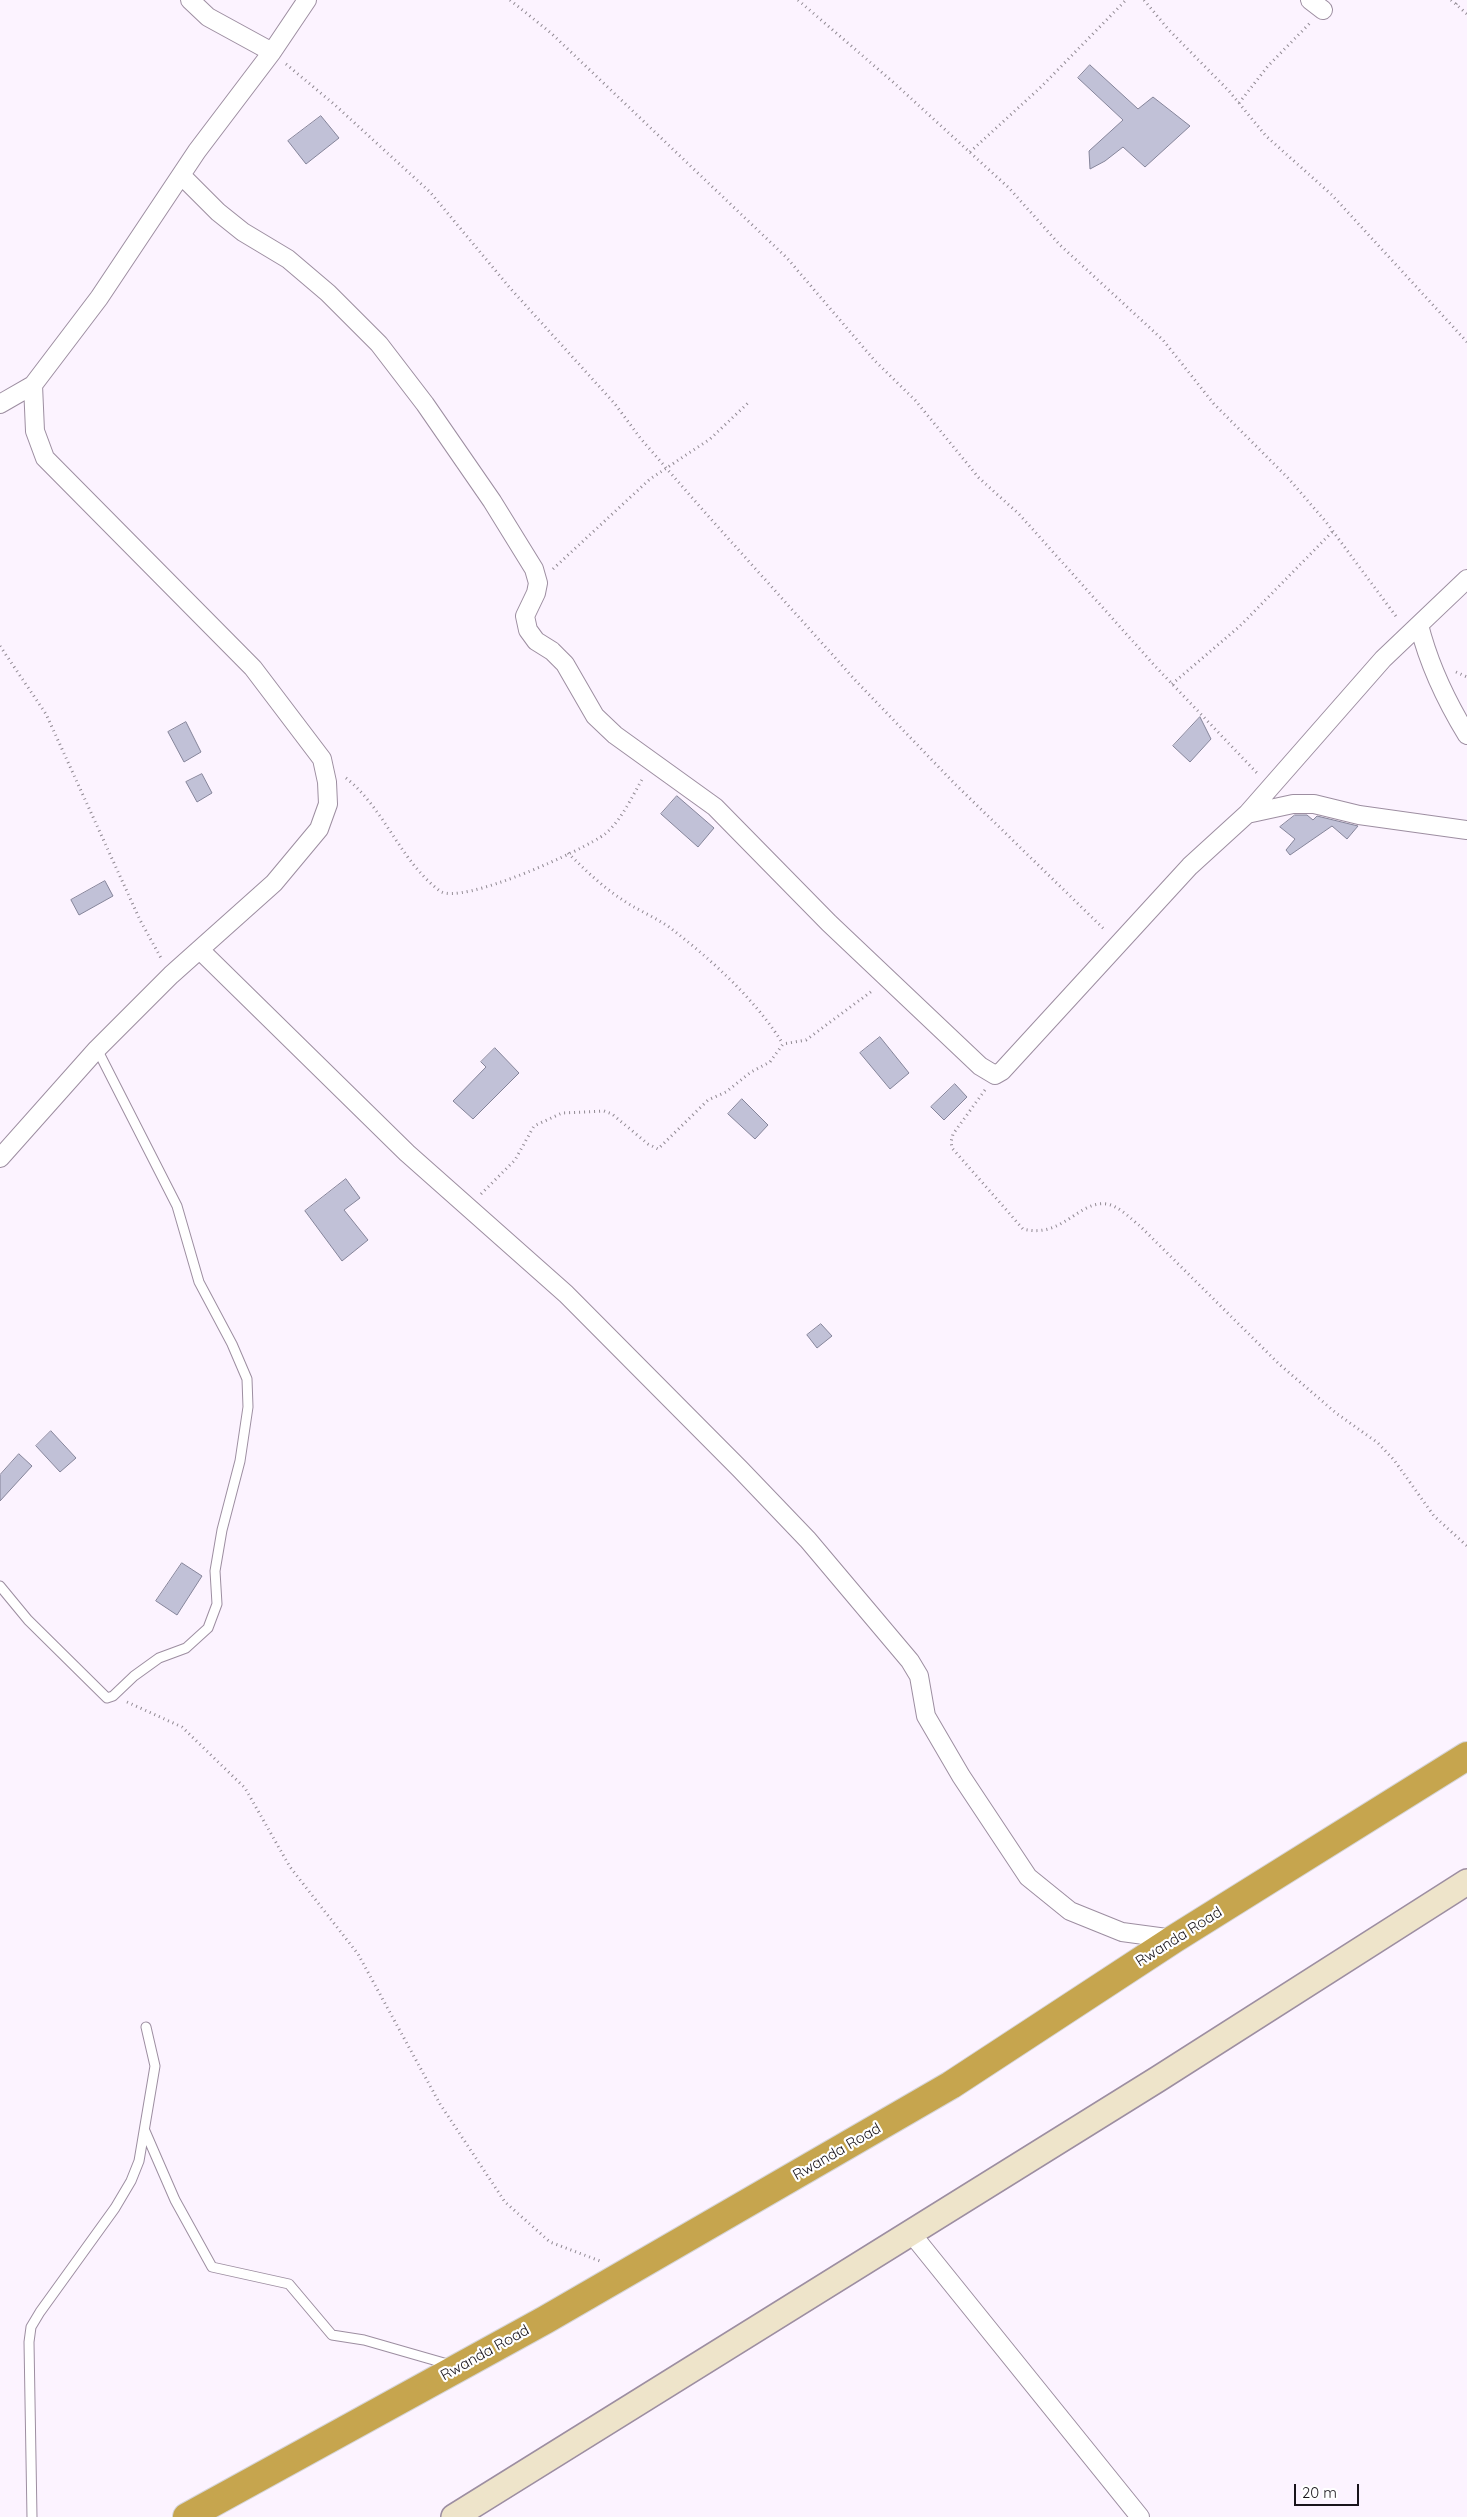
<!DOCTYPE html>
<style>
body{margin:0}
#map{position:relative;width:1467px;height:2517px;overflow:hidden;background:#fcf3ff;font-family:Quicksand,sans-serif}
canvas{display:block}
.scale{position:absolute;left:1294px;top:2484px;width:65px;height:22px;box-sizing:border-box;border:2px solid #19141b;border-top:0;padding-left:6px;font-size:15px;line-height:18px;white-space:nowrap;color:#19141b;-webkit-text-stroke:4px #fff;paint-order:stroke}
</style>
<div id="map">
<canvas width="1467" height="2517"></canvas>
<div class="scale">20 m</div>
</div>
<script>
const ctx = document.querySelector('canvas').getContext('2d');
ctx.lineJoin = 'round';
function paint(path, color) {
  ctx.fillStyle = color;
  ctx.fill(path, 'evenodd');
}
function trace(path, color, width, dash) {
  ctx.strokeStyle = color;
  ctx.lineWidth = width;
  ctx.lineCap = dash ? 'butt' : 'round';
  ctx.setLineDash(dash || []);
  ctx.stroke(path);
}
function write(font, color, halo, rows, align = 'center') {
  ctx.font = font + ' Quicksand,sans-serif';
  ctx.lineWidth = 4.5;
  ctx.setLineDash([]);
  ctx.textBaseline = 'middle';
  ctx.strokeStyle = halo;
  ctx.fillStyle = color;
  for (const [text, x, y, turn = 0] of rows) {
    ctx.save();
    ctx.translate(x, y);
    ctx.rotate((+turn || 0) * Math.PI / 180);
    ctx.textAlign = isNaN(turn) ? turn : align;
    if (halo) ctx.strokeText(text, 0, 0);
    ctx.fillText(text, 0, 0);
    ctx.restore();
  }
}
const building = new Path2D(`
 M 1090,65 L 1138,109 L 1153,97 L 1190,126 L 1145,167 L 1123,147 L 1105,161 L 1090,169 L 1089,151 L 1123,120 L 1078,78 Z
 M 321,116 L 339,138 L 306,164 L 288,141 Z
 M 1200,717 L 1211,739 L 1190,762 L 1173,746 Z
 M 186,722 L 201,752 L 184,762 L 168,732 Z
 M 202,774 L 212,793 L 197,802 L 186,782 Z
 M 677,796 L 714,828 L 698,847 L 661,814 Z
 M 1295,815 L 1307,815 L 1313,820 L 1317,816 L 1358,826 L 1347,839 L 1332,826 L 1290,855 L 1286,850 L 1295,839 L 1280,827 Z
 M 105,881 L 113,896 L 79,915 L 71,900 Z
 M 880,1037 L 909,1073 L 890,1089 L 860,1053 Z
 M 495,1048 L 519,1073 L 473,1119 L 453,1101 L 486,1067 L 481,1062 Z
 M 955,1084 L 967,1097 L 944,1120 L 931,1107 Z
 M 742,1099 L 768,1125 L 755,1139 L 728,1114 Z
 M 346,1179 L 360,1198 L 344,1210 L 368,1240 L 342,1261 L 305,1211 Z
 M 821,1324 L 832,1336 L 817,1348 L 807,1335 Z
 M 51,1431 L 76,1458 L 60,1472 L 36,1446 Z
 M 19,1454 L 32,1466 L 0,1501 L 0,1475 Z
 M 182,1563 L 202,1576 L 177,1615 L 156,1601 Z`);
paint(building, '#c1c1d7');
trace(building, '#85849a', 1);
const lane = new Path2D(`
 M 0,1586 L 28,1620 L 107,1698 L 113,1696 L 134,1676 L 159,1658 L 186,1648 L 208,1628 L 217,1604 L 215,1571 L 222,1530 L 240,1461 L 248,1407 L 247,1379 L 232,1344 L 199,1282 L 177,1206 L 97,1049
 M 145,2131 L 175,2200 L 212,2267 L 289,2284 L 332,2335 L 364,2340 L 451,2365
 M 32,2517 L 29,2342 L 31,2327 L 40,2312 L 115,2208 L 131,2181 L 139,2161 L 155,2066 L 146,2027`);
const street = new Path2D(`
 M 190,0 L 208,17 L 272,52
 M 1310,0 L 1323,10
 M 181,175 L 218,212 L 243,232 L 288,259 L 328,293 L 379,344 L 425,404 L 492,501 L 534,569 L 538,583 L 536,593 L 525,616 L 528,630 L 536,641 L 552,651 L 565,664 L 595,716 L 615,735 L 715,807 L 829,923 L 980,1066 L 995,1075 L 1002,1071 L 1190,866 L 1247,814 L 1383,659 L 1467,579
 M 0,404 L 33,385 L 99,298 L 197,151 L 272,52 L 307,0
 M 1419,625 C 1429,665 1445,699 1467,735
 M 1247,814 L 1293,804 L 1314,804 L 1359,815 L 1467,830
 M 200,950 L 407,1153 L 566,1294 L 740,1469 L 808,1540 L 910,1661 L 919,1676 L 926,1716 L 961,1776 L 1028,1877 L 1070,1911 L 1122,1932 L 1174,1939
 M 0,1158 L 97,1049 L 171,975 L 274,883 L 319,829 L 328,804 L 327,782 L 322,759 L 253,668 L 45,458 L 35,431 L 33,385
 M 911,2233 L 1140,2517`);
const secondary = new Path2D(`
 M 454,2517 L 1158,2079 L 1467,1882`);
const highway = new Path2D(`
 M 187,2517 L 545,2320 L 951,2085 L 1174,1939 L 1467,1756`);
trace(lane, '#9d8ea1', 11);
trace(street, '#9d8ea1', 20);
trace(secondary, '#9d8ea1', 28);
trace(highway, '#d6d5d6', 30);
trace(new Path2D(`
 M 510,0 L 551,33 L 787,258 L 875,361 L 915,400 L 979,478 L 1019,514 L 1155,666 L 1257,773
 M 798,0 L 893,82 L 1009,188 L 1060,245 L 1163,340 L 1214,404 L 1289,479 L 1326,522 L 1398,619
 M 1144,0 L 1168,29 L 1229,91 L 1266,136 L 1332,195 L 1467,342
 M 1451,0 L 1467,14
 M 1456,4 L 1459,0
 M 286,64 L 335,105 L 430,192 L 510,288 L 615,404 L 641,439 L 701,508 L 856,681 L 954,783 L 1105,930
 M 1239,103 L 1268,66 L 1310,23
 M 970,152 L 1041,87 L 1126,0
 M 553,569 L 650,479 L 710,439 L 748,403
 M 0,646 L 46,714 L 140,920 L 161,958
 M 1456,672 L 1467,677
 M 1172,684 L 1240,626 L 1333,531
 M 346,778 C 385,809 400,861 440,891 C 461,906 584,850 605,834 C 622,820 632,796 643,778
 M 568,853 C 587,872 606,890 629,904 C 642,912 656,918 669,927 C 711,959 755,999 783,1044
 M 985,1090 L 953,1134 L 951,1142 L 952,1148 L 1023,1229 C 1063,1239 1078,1200 1107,1204 C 1119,1206 1131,1219 1140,1226 L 1279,1364 L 1336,1413 L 1378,1443 L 1394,1460 L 1434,1516 L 1467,1546
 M 481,1194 L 515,1160 L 534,1126 L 562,1113 L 604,1111 L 612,1114 L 648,1144 L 658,1149 L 708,1100 L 726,1092 L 751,1072 L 770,1062 L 783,1044 L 806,1040 L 872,991
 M 127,1702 L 182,1727 L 245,1788 L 290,1867 L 358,1954 L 440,2104 L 505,2202 L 550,2242 L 600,2261`), '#918a93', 3, [1, 4]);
trace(lane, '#fff', 9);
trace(street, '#fff', 18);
trace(secondary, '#eee4ca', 25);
trace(highway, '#c6a54e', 28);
write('15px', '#19141b', '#fff', [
 ["Rwanda Road",1179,1937,-32],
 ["Rwanda Road",837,2152,-30],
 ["Rwanda Road",485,2353,-29]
]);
</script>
